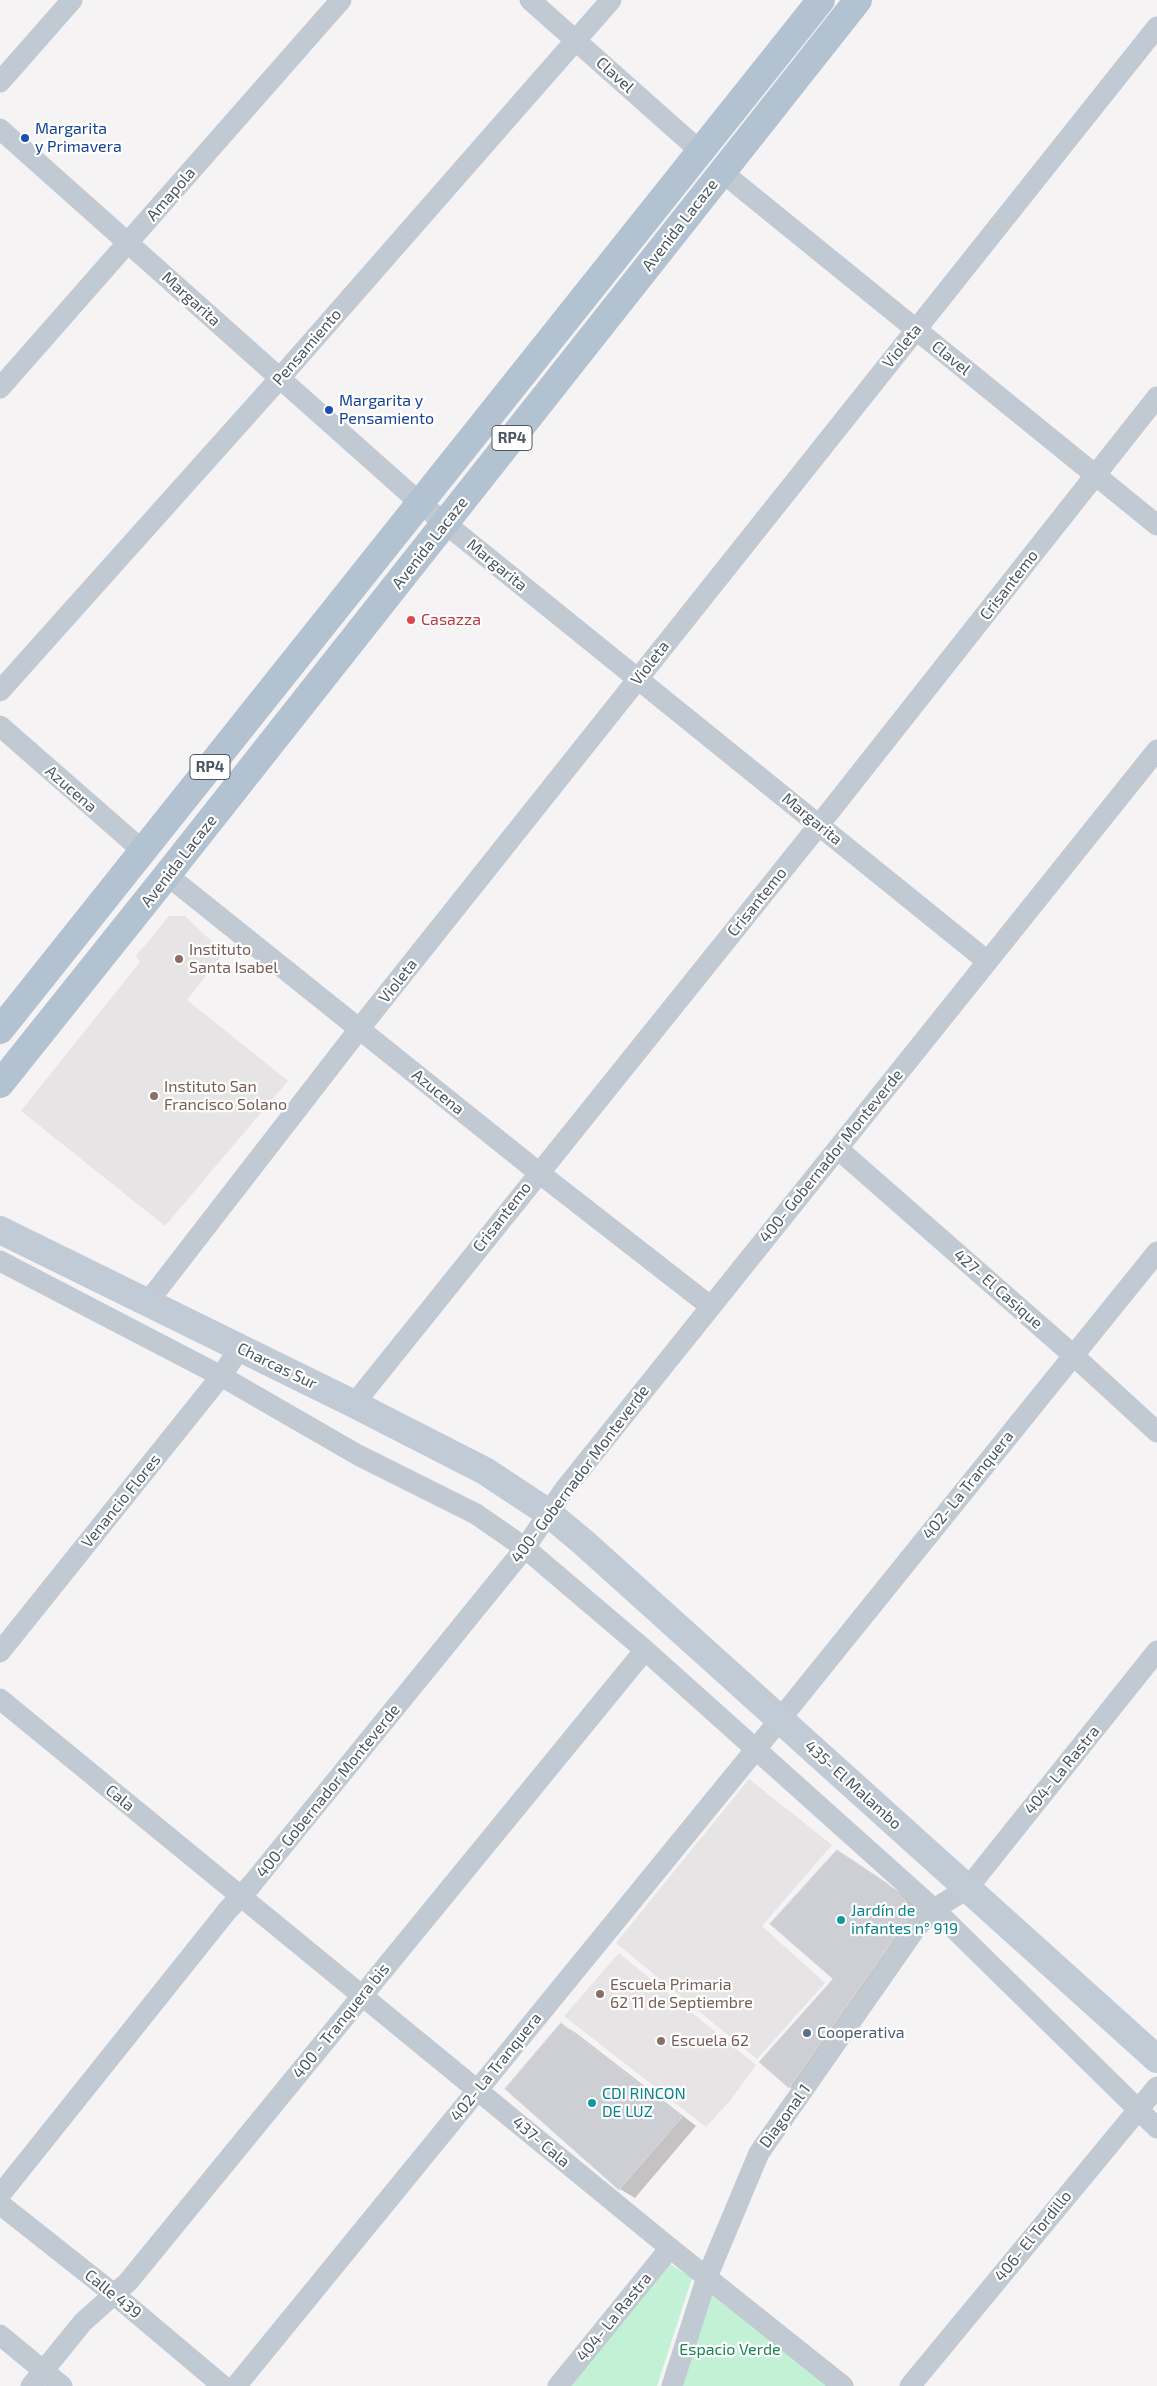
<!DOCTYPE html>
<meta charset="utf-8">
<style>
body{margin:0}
canvas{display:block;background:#f5f3f3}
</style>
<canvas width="1157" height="2386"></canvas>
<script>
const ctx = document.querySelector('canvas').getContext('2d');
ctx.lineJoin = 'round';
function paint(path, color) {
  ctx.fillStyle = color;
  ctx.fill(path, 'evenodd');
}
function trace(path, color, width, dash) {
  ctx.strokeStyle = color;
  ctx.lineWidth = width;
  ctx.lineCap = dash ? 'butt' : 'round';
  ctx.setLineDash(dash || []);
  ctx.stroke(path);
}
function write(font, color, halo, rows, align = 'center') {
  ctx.font = font + ' "Exo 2",sans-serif';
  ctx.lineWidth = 4.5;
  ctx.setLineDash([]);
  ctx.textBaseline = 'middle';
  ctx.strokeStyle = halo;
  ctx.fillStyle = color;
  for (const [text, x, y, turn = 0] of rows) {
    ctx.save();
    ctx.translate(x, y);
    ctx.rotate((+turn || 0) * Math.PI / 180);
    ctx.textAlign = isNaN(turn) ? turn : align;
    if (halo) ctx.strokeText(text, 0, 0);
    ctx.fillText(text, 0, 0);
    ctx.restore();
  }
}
paint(new Path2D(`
 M 169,916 L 185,916 L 224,953 L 187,1000 L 288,1081 L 165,1226 L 21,1111 L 140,962 L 136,956 Z
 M 749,1779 L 832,1845 L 762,1926 L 825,1983 L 757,2059 L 616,1943 Z
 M 619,1953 L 756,2065 L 730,2101 L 706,2127 L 564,2016 Z`), '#e6e4e5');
paint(new Path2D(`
 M 669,2263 L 692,2278 L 657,2386 L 570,2386 Z
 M 711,2289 L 827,2386 L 681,2386 Z`), '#c3f1d5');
paint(new Path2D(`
 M 851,1859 L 902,1894 L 920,1910 L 804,2095 L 790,2087 L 761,2062 L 835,1979 Z
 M 561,2024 L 576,2033 L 696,2126 L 635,2198 L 620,2189 L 506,2089 Z`), '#0003');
const building = new Path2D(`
 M 837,1850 L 888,1884 L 906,1901 L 910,1916 L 789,2088 L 759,2062 L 833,1979 L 770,1924 Z
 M 561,2023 L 682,2117 L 619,2190 L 505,2089 Z`);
paint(building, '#cdcfd5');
trace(building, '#d7d9de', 1);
trace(new Path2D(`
 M 530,0 L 700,151
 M 0,82 L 72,0
 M 0,129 L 420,503 L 987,961
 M 722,172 L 1157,525
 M 0,388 L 341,0
 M 0,691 L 280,378 L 611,0
 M 0,726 L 143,851
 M 167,875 L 538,1172 L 710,1306
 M 838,1149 L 1073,1355 L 1157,1432
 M 0,1261 L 221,1376 L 358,1455 L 476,1514 L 525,1548 L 645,1650 L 934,1909 L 1157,2128
 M 147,1303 L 360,1028 L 1157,27
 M 354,1404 L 819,825 L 1157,397
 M 0,1652 L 221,1376 L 240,1348
 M 0,1699 L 670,2248 L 843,2386
 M 0,2195 L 227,1911 L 252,1884 L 525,1548 L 564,1490 L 1157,750
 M 0,2204 L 115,2295 L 223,2386
 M 0,2335 L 62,2386
 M 31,2386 L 83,2322 L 128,2282 L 645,1650
 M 236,2386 L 756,1749 L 1157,1252
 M 558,2386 L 670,2248
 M 672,2386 L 707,2277 L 759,2153 L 916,1928 L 934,1909 L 967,1889 L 1157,1651
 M 910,2386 L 1157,2087`), '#c1cad2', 21);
trace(new Path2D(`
 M 0,1230 L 354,1404 L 485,1471 L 547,1512 L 583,1542 L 1157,2059`), '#c1cbd6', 28);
trace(new Path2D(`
 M 0,1030 L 821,0
 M 0,1084 L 167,875 L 858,0`), '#b3c2d1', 28);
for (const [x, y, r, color] of [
 [25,138,5,"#1a4fb4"],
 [329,410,5,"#1a4fb4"],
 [411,620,5,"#e0444e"],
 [179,959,5,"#8d6e63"],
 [154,1096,5,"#8d6e63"],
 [841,1920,5,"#0f9aa8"],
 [600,1994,5,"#8d6e63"],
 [807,2033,5,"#5c6f8a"],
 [661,2041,5,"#8d6e63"],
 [592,2103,5,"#0f9aa8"]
]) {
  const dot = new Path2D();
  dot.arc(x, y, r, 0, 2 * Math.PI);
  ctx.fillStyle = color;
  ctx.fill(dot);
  trace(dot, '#fff', 2);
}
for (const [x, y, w] of [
 [512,438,40],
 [210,767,40]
]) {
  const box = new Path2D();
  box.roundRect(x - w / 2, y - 12.5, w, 25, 4);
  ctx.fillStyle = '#fff';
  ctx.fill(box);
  trace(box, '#4a5661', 1);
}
write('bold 15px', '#4a5661', null, [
 ["RP4",512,438],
 ["RP4",210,767]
]);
write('16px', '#4a5661', '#fff', [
 ["Clavel",615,75,42],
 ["Amapola",171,194,-49],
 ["Avenida Lacaze",680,225,-52],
 ["Margarita",191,299,42],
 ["Violeta",902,346,-51],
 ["Pensamiento",307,347,-49],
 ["Clavel",951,358,39],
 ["Avenida Lacaze",430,543,-52],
 ["Margarita",497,565,39],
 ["Crisantemo",1009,585,-52],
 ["Violeta",650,663,-52],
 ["Azucena",71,789,41],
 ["Margarita",812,819,39],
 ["Avenida Lacaze",179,861,-52],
 ["Crisantemo",757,902,-51],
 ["Violeta",398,981,-52],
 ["Azucena",438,1092,39],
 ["400- Gobernador Monteverde",831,1156,-51],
 ["Crisantemo",502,1217,-52],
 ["427- El Casique",998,1289,41],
 ["Charcas Sur",277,1366,26],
 ["400- Gobernador Monteverde",580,1474,-53],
 ["402- La Tranquera",968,1485,-51],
 ["Venancio Flores",121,1501,-51],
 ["404- La Rastra",1062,1770,-51],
 ["435- El Malambo",853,1785,42],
 ["400- Gobernador Monteverde",328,1791,-51],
 ["Cala",120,1798,39],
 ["400 - Tranquera bis",341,2021,-51],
 ["402- La Tranquera",496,2067,-51],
 ["Diagonal 1",785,2116,-54],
 ["437- Cala",541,2142,40],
 ["406- El Tordillo",1033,2236,-51],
 ["Calle 439",113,2294,39],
 ["404- La Rastra",614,2317,-51]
]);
write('16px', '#164399', '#fff', [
 ["Margarita",35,129],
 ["y Primavera",35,147],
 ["Margarita y",339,401],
 ["Pensamiento",339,419]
], 'left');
write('16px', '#be3a42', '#fff', [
 ["Casazza",421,620]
], 'left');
write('16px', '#785e54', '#fff', [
 ["Instituto",189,950],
 ["Santa Isabel",189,968],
 ["Instituto San",164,1087],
 ["Francisco Solano",164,1105],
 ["Escuela Primaria",610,1985],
 ["62 11 de Septiembre",610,2003],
 ["Escuela 62",671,2041]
], 'left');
write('16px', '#0d838f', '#fff', [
 ["Jardín de",851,1911],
 ["infantes n° 919",851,1929],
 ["CDI RINCON",602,2094],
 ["DE LUZ",602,2112]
], 'left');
write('16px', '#4e5e75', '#fff', [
 ["Cooperativa",817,2033]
], 'left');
write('16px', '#17864f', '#fff', [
 ["Espacio Verde",730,2350]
]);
</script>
